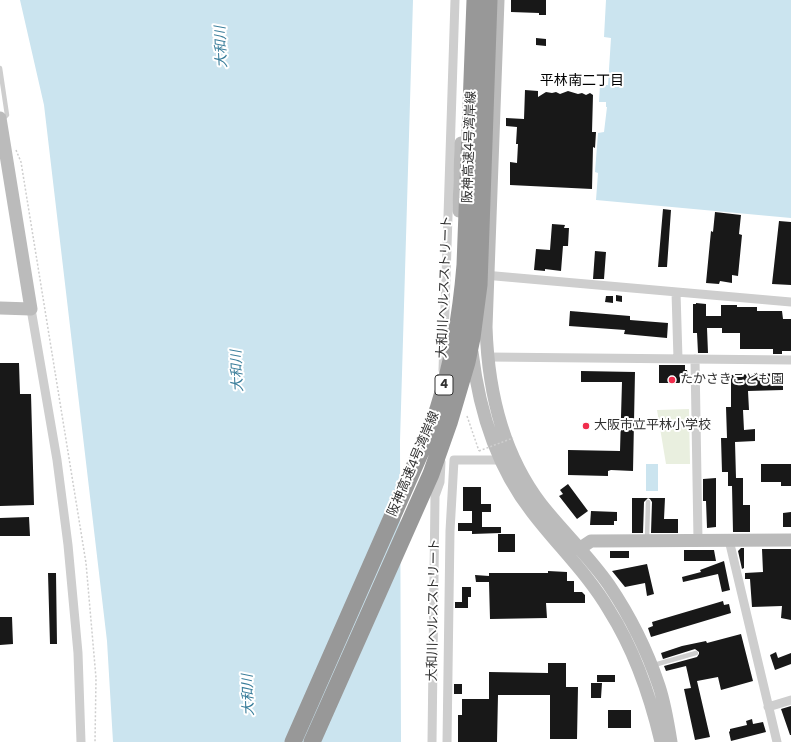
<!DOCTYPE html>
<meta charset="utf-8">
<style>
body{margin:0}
canvas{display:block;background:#fff}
</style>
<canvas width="791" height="742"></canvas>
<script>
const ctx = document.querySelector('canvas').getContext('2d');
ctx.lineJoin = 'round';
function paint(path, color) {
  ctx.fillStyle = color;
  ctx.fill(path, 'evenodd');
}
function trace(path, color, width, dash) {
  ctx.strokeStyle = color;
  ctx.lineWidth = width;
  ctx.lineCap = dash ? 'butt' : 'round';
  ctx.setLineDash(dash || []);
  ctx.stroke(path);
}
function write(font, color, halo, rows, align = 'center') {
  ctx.font = font + ' Poppins,"Noto Sans JP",sans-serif';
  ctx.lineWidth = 4;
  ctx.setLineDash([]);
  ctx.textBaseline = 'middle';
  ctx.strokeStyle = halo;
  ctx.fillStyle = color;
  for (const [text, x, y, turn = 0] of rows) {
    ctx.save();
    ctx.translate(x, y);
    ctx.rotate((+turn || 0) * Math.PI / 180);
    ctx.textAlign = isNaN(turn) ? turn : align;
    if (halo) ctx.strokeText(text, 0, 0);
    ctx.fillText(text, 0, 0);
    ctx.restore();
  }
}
paint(new Path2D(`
 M 689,409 L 690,464 L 666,464 L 657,410 Z`), '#e9efdf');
paint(new Path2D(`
 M 20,0 L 413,0 L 400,441 L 401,742 L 113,742 L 107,641 L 44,105 Z
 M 606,0 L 791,0 L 791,218 L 596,200 L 598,173 L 595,172 L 598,133 L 604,132 L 607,107 L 606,107 L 606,102 L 599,102 L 600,85 L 608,85 L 611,38 L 604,37 Z
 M 646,464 L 658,464 L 658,491 L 646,491 Z`), '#cbe4ef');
paint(new Path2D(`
 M 511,0 L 546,0 L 546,15 L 539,15 L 539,13 L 511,12 Z
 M 536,38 L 546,39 L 546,46 L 536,45 Z
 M 525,90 L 538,91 L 538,97 L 546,92 L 552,93 L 556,92 L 560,94 L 568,91 L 578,94 L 582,93 L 586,95 L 590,93 L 593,95 L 592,132 L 596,132 L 595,148 L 593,147 L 592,189 L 510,185 L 510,162 L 517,163 L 518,144 L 516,144 L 517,127 L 506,126 L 506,118 L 524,119 Z
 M 663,209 L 671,210 L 667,267 L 658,267 Z
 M 715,212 L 741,215 L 739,234 L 742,235 L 738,276 L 732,275 L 732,283 L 720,281 L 719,284 L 706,283 L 711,231 L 713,232 Z
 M 779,221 L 791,222 L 791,285 L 772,284 Z
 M 552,224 L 565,225 L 564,228 L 569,228 L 568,246 L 563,246 L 561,271 L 545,269 L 545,271 L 534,270 L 536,249 L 550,250 Z
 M 595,251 L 606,252 L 604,279 L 593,279 Z
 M 616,295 L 622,296 L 622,302 L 616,301 Z
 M 606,296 L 613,296 L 613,303 L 605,302 Z
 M 696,303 L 706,304 L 706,316 L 721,316 L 721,305 L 737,305 L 737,307 L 757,307 L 757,311 L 782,311 L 783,319 L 791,319 L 791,351 L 782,351 L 782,354 L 773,354 L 773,349 L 740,349 L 740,333 L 722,333 L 722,328 L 707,328 L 708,353 L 698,353 L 697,333 L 693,333 L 693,304 L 696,304 Z
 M 570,311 L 630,316 L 630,320 L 668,323 L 667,338 L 624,334 L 625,330 L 569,326 Z
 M 0,363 L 19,363 L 20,394 L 31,394 L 34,505 L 0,506 Z
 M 659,365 L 685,365 L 685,370 L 687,370 L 688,376 L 680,376 L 680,383 L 659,383 Z
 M 581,371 L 635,372 L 633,471 L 611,470 L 608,471 L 608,476 L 568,475 L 568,450 L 620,451 L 622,382 L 581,382 Z
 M 783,373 L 783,390 L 748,391 L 749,410 L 743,410 L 744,430 L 755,429 L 755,441 L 735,442 L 736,478 L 743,478 L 743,505 L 750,505 L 750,532 L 733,532 L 732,486 L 728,486 L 728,472 L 722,472 L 721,438 L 727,438 L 726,407 L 731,407 L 731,375 Z
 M 761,464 L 791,464 L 791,486 L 781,486 L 781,482 L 761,482 Z
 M 716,478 L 716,527 L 707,528 L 706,501 L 703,501 L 703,479 Z
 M 568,484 L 588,511 L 577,519 L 559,496 L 563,494 L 560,490 Z
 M 463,487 L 481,487 L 481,504 L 491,504 L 491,512 L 482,512 L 482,527 L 501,527 L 501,533 L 472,534 L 472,531 L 458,531 L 458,523 L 472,523 L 472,511 L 463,511 Z
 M 632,498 L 665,498 L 664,519 L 678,519 L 678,533 L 651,533 L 652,502 L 650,499 L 648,498 L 644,502 L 643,533 L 632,533 Z
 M 591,511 L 617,512 L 617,521 L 614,521 L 614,525 L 590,525 Z
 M 791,512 L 791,527 L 783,527 L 783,513 Z
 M 29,517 L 30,536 L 0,536 L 0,518 Z
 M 498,534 L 515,534 L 515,552 L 498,552 Z
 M 741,548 L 744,548 L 744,568 L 742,569 L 738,551 Z
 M 762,549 L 791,549 L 791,620 L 781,618 L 782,606 L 752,607 L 750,579 L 745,579 L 745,573 L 763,572 Z
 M 684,550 L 714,550 L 716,561 L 684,561 Z
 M 610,551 L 629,551 L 629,558 L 610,558 Z
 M 724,561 L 730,590 L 722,592 L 718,574 L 683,582 L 682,577 L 701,572 L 700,570 Z
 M 647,564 L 654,594 L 647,596 L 645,583 L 625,587 L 612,571 Z
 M 548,571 L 567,572 L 567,581 L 574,581 L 574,592 L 582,592 L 585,595 L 585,603 L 546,603 L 547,618 L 490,619 L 489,582 L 476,582 L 475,575 L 489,576 L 489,573 L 548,573 Z
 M 48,573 L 56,573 L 57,644 L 50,644 Z
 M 462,587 L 471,587 L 471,597 L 468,597 L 468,608 L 455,608 L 455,602 L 462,602 Z
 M 723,601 L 724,605 L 729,604 L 731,613 L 651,637 L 648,628 L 653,626 L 652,622 Z
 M 0,617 L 12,617 L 13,644 L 0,645 Z
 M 741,634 L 753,681 L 721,690 L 718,677 L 697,681 L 710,737 L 695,740 L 684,689 L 691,688 L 686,666 L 666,671 L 664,666 L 697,657 L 699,654 L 699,652 L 695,649 L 663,659 L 661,653 L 682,646 L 706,641 L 707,643 Z
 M 776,652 L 778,658 L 791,653 L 791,664 L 775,670 L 770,655 Z
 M 548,663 L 566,663 L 566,687 L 578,687 L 577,739 L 550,739 L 550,695 L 498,695 L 497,742 L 458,742 L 458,715 L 462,715 L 462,699 L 489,699 L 489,672 L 548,673 Z
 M 597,675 L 615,675 L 615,682 L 597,682 Z
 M 591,683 L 602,683 L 601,698 L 591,698 Z
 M 454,684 L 462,684 L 462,694 L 454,694 Z
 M 791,706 L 791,735 L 790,735 L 781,709 Z
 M 608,710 L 631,710 L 631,728 L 608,728 Z
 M 752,719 L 753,724 L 763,722 L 766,732 L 731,741 L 729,732 L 730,731 L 730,729 L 747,725 L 746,721 Z`), '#181818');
trace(new Path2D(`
 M 16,150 L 21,162 L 86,563 L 96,678 L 95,742
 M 467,416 L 479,451`), '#cecece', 1.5, [2, 2]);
trace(new Path2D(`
 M 0,68 L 7,115 L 2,120
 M 647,539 L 648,502
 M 654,665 L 696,653`), '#cecece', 4.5);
trace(new Path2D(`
 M 484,275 L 791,302
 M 676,292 L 678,359
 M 31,309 L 57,460 L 68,545 L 78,653 L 81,742
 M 488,357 L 791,360
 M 695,359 L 698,540
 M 443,370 L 455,0
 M 729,540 L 777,742
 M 768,707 L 791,700
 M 432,742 L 435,496 L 440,482 L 441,462
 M 447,742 L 450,531 L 454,460 L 500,460`), '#cecece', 9);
trace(new Path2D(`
 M 498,0 L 486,327 C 488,389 502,453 541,504 C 563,532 589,556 609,585 C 630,616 647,650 659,686 C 665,704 668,723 671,742
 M 0,118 L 31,309 L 0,308
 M 459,211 L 461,143
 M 472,352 C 479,410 496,466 532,512 C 557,545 588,574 609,610 C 635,651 650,695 661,742
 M 579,549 L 591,541 L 791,540`), '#bbb', 13);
trace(new Path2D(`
 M 479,451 L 513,438`), '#cecece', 1.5, [2, 2]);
trace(new Path2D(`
 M 293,742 L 422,449 C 427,435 433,422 438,409 C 453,362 461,314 465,265 L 475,0
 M 312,742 L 431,474 L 449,423 L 467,362 L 472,338 L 479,285 L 489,0`), '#989898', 17);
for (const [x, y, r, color] of [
 [672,380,4,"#f02c4c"],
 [586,426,4,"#f02c4c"]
]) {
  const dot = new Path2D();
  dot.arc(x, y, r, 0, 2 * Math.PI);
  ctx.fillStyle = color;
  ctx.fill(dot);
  trace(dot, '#fff', 1.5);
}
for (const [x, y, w] of [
 [444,385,18]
]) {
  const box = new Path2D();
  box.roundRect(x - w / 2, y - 10, w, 20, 3);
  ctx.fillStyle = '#fff';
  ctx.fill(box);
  trace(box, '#313131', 1);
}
write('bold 12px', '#313131', null, [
 ["4",444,385]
]);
write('13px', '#313131', '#fff', [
 ["阪神高速4号湾岸線",470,147,-88],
 ["大和川ヘルスストリート",445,287,-88],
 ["阪神高速4号湾岸線",414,464,-67],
 ["大和川ヘルスストリート",434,610,-89]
]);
write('13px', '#313131', '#fff', [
 ["たかさきこども園",680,380],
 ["大阪市立平林小学校",594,426]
], 'left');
write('italic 14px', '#397d9a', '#fff', [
 ["大和川",222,47,-93],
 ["大和川",238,371,-93],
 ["大和川",249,695,-92]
]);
write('14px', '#000', '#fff', [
 ["平林南二丁目",582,81]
]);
</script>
